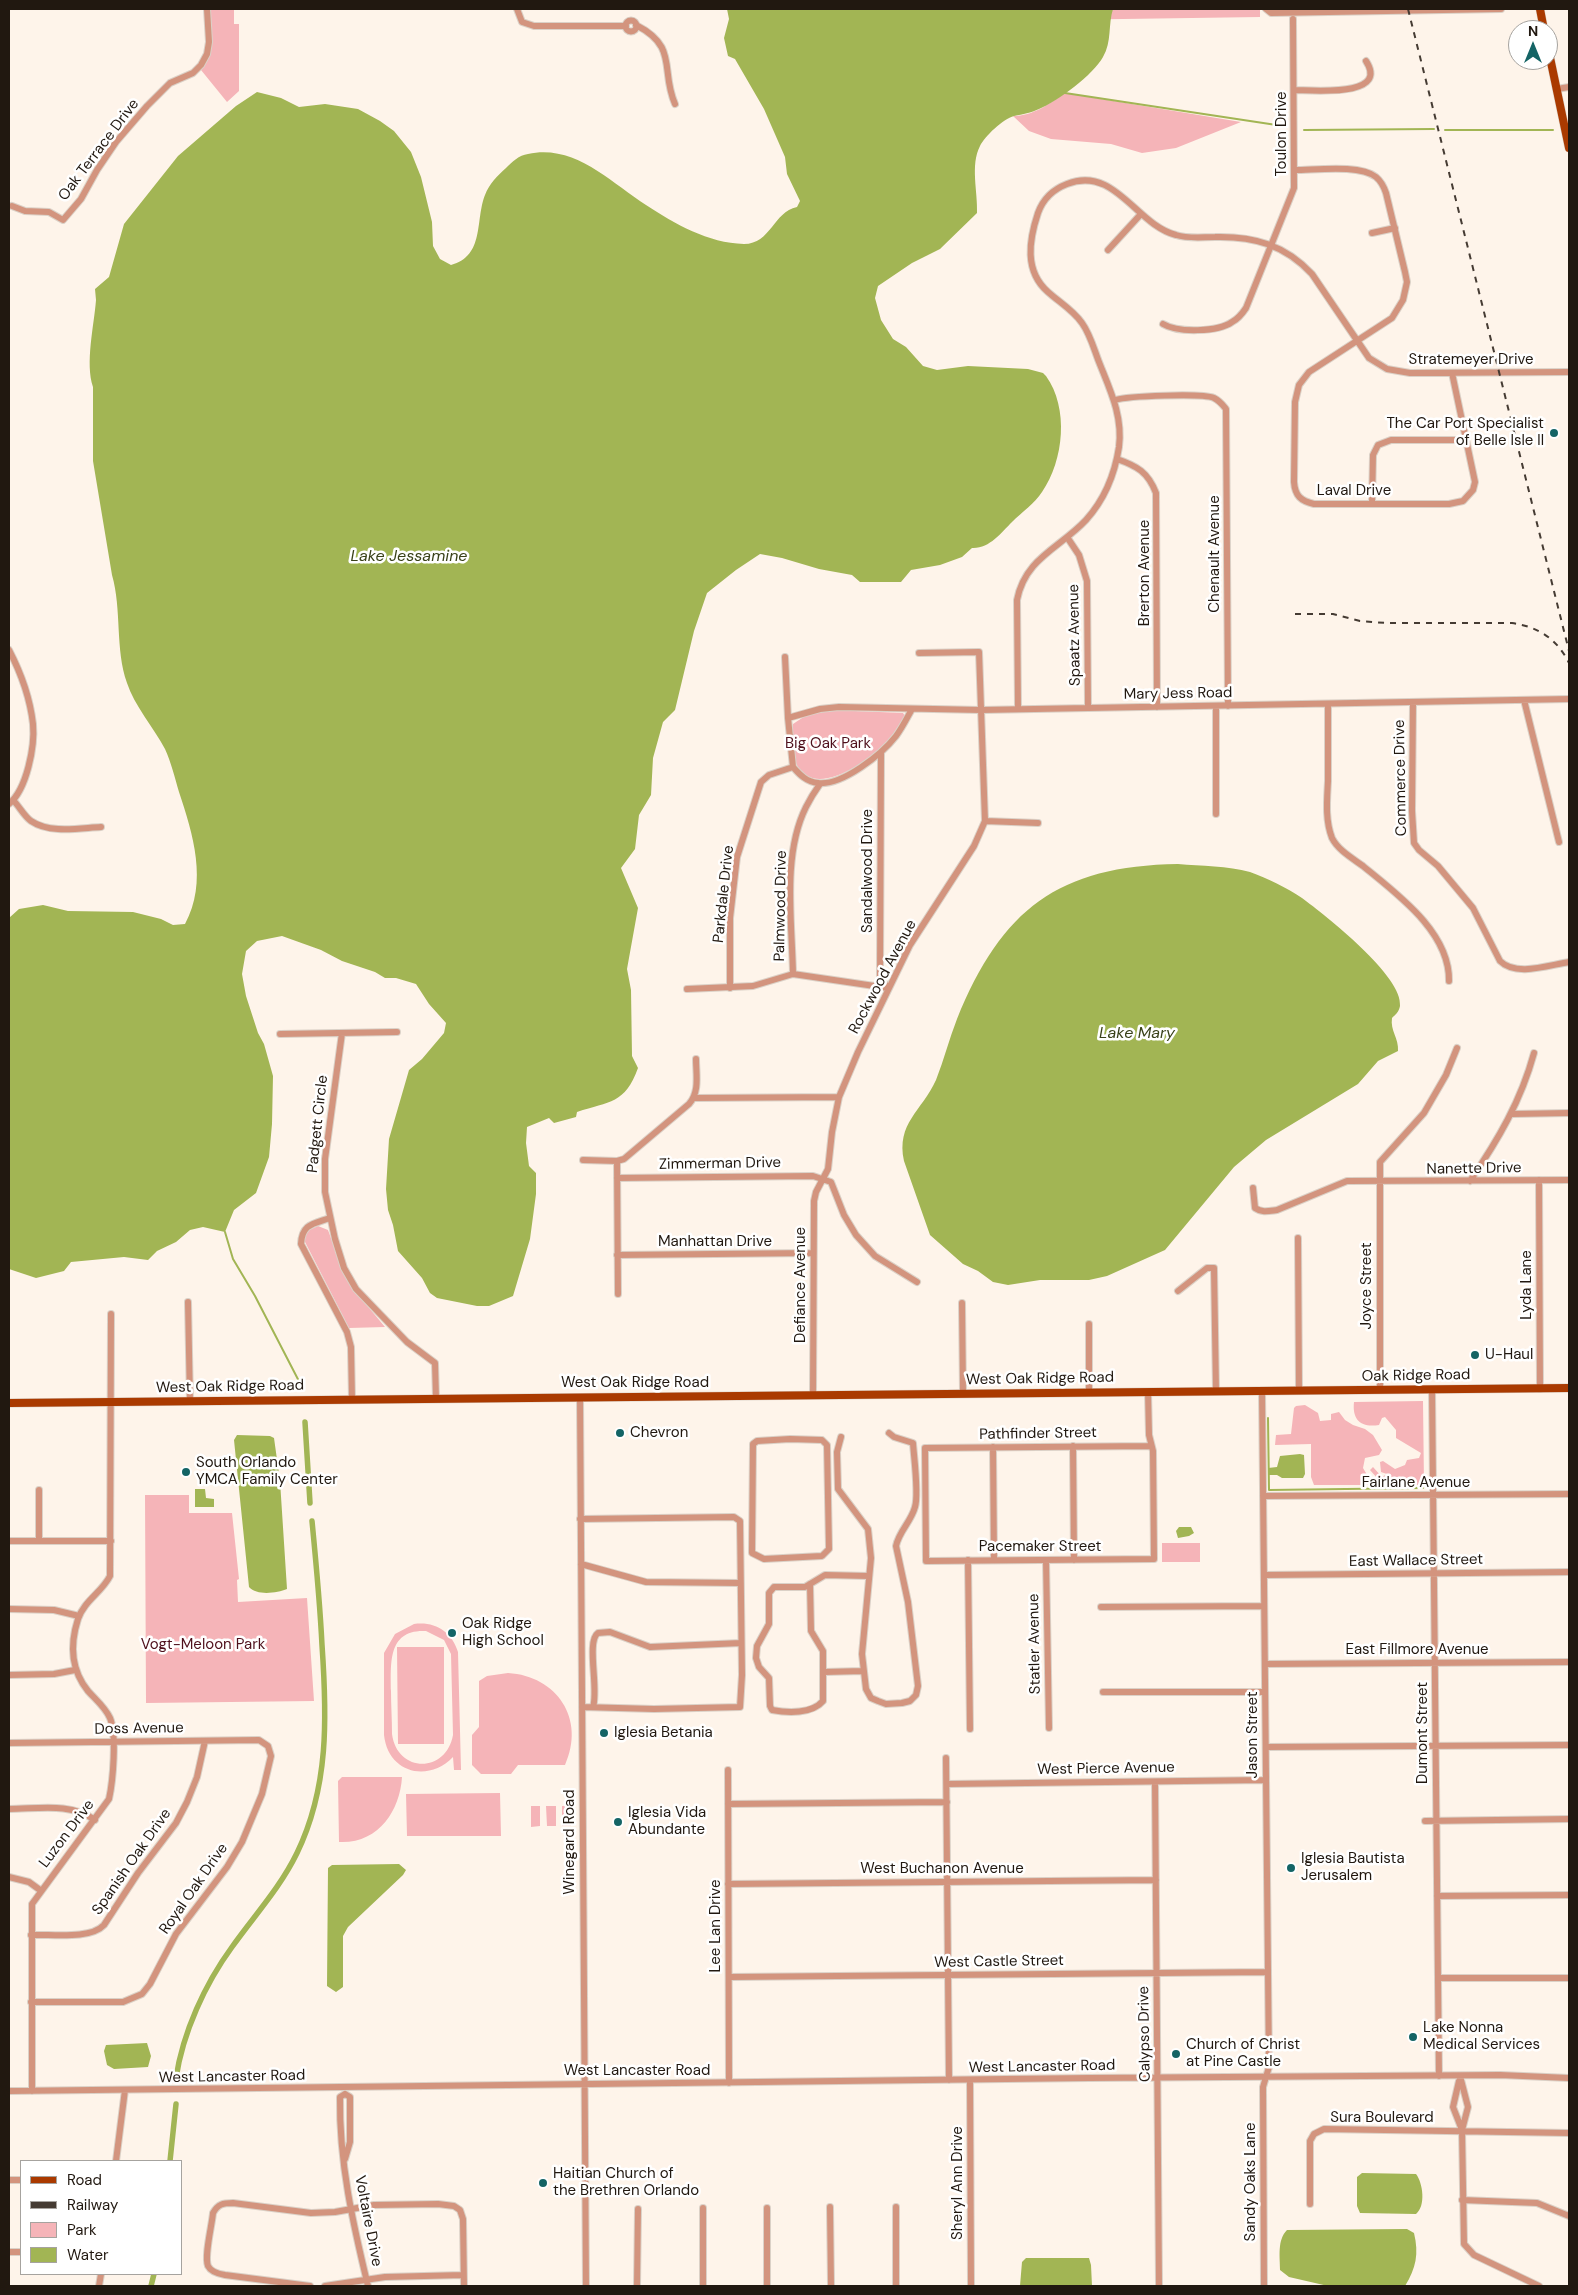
<!DOCTYPE html>
<style>
body{margin:0}
#map{position:relative;width:1578px;height:2295px;overflow:hidden;background:#fef4ea;font-family:"DM Sans",sans-serif}
canvas{display:block}
.frame{position:absolute;inset:0;border:10px solid #211810;pointer-events:none}
.legend{position:absolute;left:20px;top:2160px;width:162px;height:115px;box-sizing:border-box;background:#fff;border:1px solid #a6a39f;margin:0;padding:6px 9px;list-style:none;font-size:15px;color:#211810}
.legend li{display:flex;align-items:center;gap:10px;height:25px}
.legend b{width:25px;border:1px solid #a6a39f}
.north{position:absolute;left:1508px;top:20px;width:50px;height:50px;box-sizing:border-box;background:#fff;border:1px solid #a6a39f;border-radius:50%;rotate:0deg;font-size:14px;font-weight:700;line-height:20px;text-align:center;color:#211810}
.north::after{content:'';display:block;margin:auto;width:18px;height:22px;background:#146465;clip-path:polygon(50% 0,100% 100%,50% 72%,0 100%)}
</style>
<div id="map">
<canvas width="1578" height="2295"></canvas>
<div class="frame"></div>
<ul class="legend">
<li><b style="height:6px;background:#aa3a00"></b>Road</li>
<li><b style="height:6px;background:#453b33"></b>Railway</li>
<li><b style="height:14px;background:#f5b4b8"></b>Park</li>
<li><b style="height:14px;background:#a2b554"></b>Water</li>
</ul>
<div class="north">N</div>
</div>
<script>
const ctx = document.querySelector('canvas').getContext('2d');
ctx.lineJoin = 'round';
function paint(path, color) {
  ctx.fillStyle = color;
  ctx.fill(path, 'evenodd');
}
function trace(path, color, width, dash) {
  ctx.strokeStyle = color;
  ctx.lineWidth = width;
  ctx.lineCap = dash ? 'butt' : 'round';
  ctx.setLineDash(dash || []);
  ctx.stroke(path);
}
function write(font, color, halo, rows, align = 'center') {
  ctx.font = font + ' "DM Sans",sans-serif';
  ctx.lineWidth = 5;
  ctx.setLineDash([]);
  ctx.textBaseline = 'middle';
  ctx.strokeStyle = halo;
  ctx.fillStyle = color;
  for (const [text, x, y, turn = 0] of rows) {
    ctx.save();
    ctx.translate(x, y);
    ctx.rotate((+turn || 0) * Math.PI / 180);
    ctx.textAlign = isNaN(turn) ? turn : align;
    if (halo) ctx.strokeText(text, 0, 0);
    ctx.fillText(text, 0, 0);
    ctx.restore();
  }
}
paint(new Path2D(`
 M 209,9 L 234,9 L 234,24 L 239,24 L 239,91 L 227,102 L 201,70 C 215,48 211,33 209,9 Z
 M 917,9 L 1260,9 L 1260,17 L 917,22 Z
 M 1065,93 L 1241,122 L 1176,148 L 1142,153 L 1111,144 L 1051,139 L 1029,131 L 1013,116 C 1033,116 1049,104 1065,93 Z
 M 831,710 L 903,713 L 905,716 C 900,723 895,732 890,738 C 854,778 783,811 793,724 L 805,716 Z
 M 318,1226 L 328,1230 L 343,1271 L 355,1291 L 385,1327 L 349,1328 L 304,1240 L 307,1231 Z
 M 1423,1401 L 1424,1485 L 1376,1485 L 1378,1479 L 1370,1470 L 1373,1467 L 1382,1477 L 1387,1474 L 1381,1472 L 1380,1462 L 1383,1461 L 1395,1469 L 1405,1465 L 1407,1460 L 1419,1458 L 1421,1453 L 1396,1438 L 1396,1430 L 1385,1417 L 1382,1418 L 1379,1425 C 1361,1428 1352,1420 1354,1402 Z
 M 1305,1405 L 1318,1413 L 1320,1421 L 1331,1420 L 1331,1414 L 1339,1412 L 1345,1420 L 1353,1425 L 1365,1429 L 1373,1435 L 1382,1450 L 1379,1455 L 1365,1458 L 1363,1468 L 1373,1485 L 1314,1485 L 1311,1477 L 1311,1444 L 1275,1445 L 1276,1435 L 1291,1434 L 1294,1408 L 1296,1406 Z
 M 145,1495 L 189,1495 L 189,1513 L 232,1513 L 239,1579 L 237,1580 L 238,1602 L 307,1598 L 314,1701 L 146,1703 Z
 M 1162,1543 L 1200,1543 L 1200,1562 L 1162,1562 Z
 M 414,1624 C 435,1621 452,1632 458,1652 L 461,1770 L 454,1770 L 453,1757 C 428,1783 388,1773 384,1735 L 384,1653 L 395,1634 ZM 426,1631 L 444,1640 L 451,1654 L 453,1735 C 446,1774 397,1773 392,1734 C 392,1720 391,1705 391,1691 C 391,1664 387,1629 426,1631 Z
 M 397,1647 L 444,1647 L 444,1744 L 398,1744 Z
 M 508,1673 C 557,1676 586,1719 565,1765 L 518,1765 L 511,1774 L 481,1774 L 472,1765 L 472,1735 L 479,1727 L 479,1681 L 487,1676 Z
 M 342,1777 L 402,1777 C 400,1811 378,1844 339,1842 L 338,1781 Z
 M 500,1793 L 501,1836 L 407,1836 L 406,1794 Z
 M 531,1806 L 540,1806 L 540,1826 L 531,1827 Z
 M 546,1806 L 556,1806 L 556,1826 L 547,1826 Z
 M 562,1806 L 571,1806 L 571,1826 L 562,1826 Z`), '#f5b4b8');
paint(new Path2D(`
 M 727,9 L 1113,9 C 1108,24 1112,42 1103,57 C 1093,75 1058,101 1039,109 C 1031,113 1023,114 1014,116 C 1003,119 985,136 980,146 C 970,165 978,192 977,213 L 940,249 L 912,263 L 878,286 L 875,298 L 881,320 L 893,339 L 906,347 L 923,366 L 937,370 L 968,366 L 1028,369 L 1043,373 L 1046,376 C 1069,408 1064,460 1042,492 C 1035,503 1022,512 1012,522 C 1001,533 989,549 972,548 L 962,557 L 940,565 L 911,570 L 901,582 L 860,582 L 852,575 L 819,569 L 782,558 L 760,554 L 736,570 L 707,593 L 694,631 L 675,710 L 663,722 L 653,758 L 651,795 L 639,815 L 635,849 L 621,868 L 638,908 L 627,969 L 631,990 L 632,1056 L 638,1068 C 625,1104 610,1101 577,1112 L 576,1117 L 554,1123 L 549,1118 L 527,1127 L 526,1143 L 529,1166 L 536,1173 L 536,1194 L 530,1239 L 513,1296 L 489,1306 L 477,1306 L 437,1298 L 430,1293 L 422,1278 L 398,1251 L 393,1225 L 388,1210 L 386,1189 L 389,1139 L 409,1070 L 422,1059 L 444,1033 L 446,1023 L 429,1004 L 416,984 L 396,978 L 385,978 L 375,972 L 342,961 L 321,950 L 282,936 L 257,941 L 246,951 L 242,974 L 246,996 L 258,1033 L 264,1044 L 273,1076 L 272,1124 L 269,1157 L 256,1193 L 234,1210 L 225,1232 L 203,1227 L 190,1230 L 176,1242 L 157,1251 L 148,1260 L 124,1257 L 71,1262 L 64,1271 L 36,1278 L 9,1269 L 9,918 L 19,909 L 43,905 L 68,911 L 133,912 L 161,919 L 173,925 L 185,924 C 208,882 193,834 179,792 C 175,778 171,762 165,749 C 154,728 134,705 127,683 C 115,649 122,610 112,575 L 93,461 L 93,387 C 85,363 94,326 96,300 L 95,289 L 109,277 L 124,224 L 178,156 L 236,106 L 257,92 L 281,98 L 299,107 L 325,104 L 358,109 L 380,121 L 394,131 L 411,152 L 421,177 L 432,222 L 433,246 L 440,259 L 451,265 C 485,256 475,220 485,195 C 489,184 498,175 506,168 C 512,162 519,155 528,154 C 575,144 610,182 646,205 C 675,224 708,243 744,244 C 771,244 773,212 797,207 L 800,201 L 787,174 L 785,157 L 764,109 L 735,59 L 728,56 L 724,38 L 729,19 Z
 M 1178,864 C 1201,866 1228,866 1250,872 C 1267,878 1287,888 1302,898 C 1325,915 1404,977 1400,1006 C 1399,1012 1395,1015 1392,1018 C 1390,1031 1399,1038 1398,1051 L 1378,1061 L 1358,1084 L 1266,1140 L 1234,1167 L 1165,1250 L 1107,1276 L 1089,1280 L 1040,1280 L 1008,1285 L 993,1282 L 978,1271 L 963,1264 L 930,1235 L 904,1161 C 896,1123 922,1111 936,1080 C 944,1060 949,1039 957,1019 C 1002,909 1058,866 1178,864 Z
 M 237,1435 L 270,1436 L 274,1438 L 280,1481 L 287,1589 C 277,1593 257,1596 249,1587 L 234,1440 Z
 M 1300,1454 L 1304,1455 L 1305,1474 L 1303,1478 L 1282,1478 L 1277,1475 L 1268,1475 L 1268,1468 L 1277,1467 L 1280,1456 Z
 M 195,1489 L 205,1489 L 206,1498 L 214,1499 L 214,1507 L 195,1507 Z
 M 1179,1527 L 1191,1527 L 1194,1533 L 1189,1536 L 1178,1538 L 1176,1531 Z
 M 399,1864 L 406,1870 L 403,1875 L 348,1927 L 343,1936 L 343,1987 L 336,1992 L 327,1986 L 328,1868 L 332,1865 Z
 M 147,2043 L 151,2056 L 148,2067 L 114,2069 L 107,2065 L 104,2051 L 106,2045 Z
 M 1362,2173 L 1416,2174 C 1423,2183 1426,2206 1416,2214 L 1360,2213 L 1357,2206 L 1357,2177 Z
 M 1407,2229 L 1414,2233 C 1419,2254 1416,2268 1405,2286 L 1328,2286 L 1289,2277 L 1280,2270 C 1280,2257 1277,2240 1287,2230 Z
 M 1026,2258 L 1089,2258 L 1091,2265 L 1092,2286 L 1020,2286 L 1022,2262 Z`), '#a2b554');
trace(new Path2D(`
 M 1065,93 L 1283,126
 M 1304,130 L 1434,129
 M 1445,130 L 1553,130
 M 225,1232 L 233,1259 L 255,1296 L 303,1389
 M 1268,1418 L 1269,1490 L 1423,1488`), '#a2b554', 2);
trace(new Path2D(`
 M 305,1422 L 310,1503
 M 176,2078 C 183,2032 205,1984 232,1947 C 254,1916 280,1888 297,1853 C 329,1787 327,1717 322,1645 C 320,1604 316,1562 312,1521
 M 170,2161 L 176,2104
 M 151,2286 L 154,2274`), '#a2b554', 5.5);
const minor = new Path2D(`
 M 517,9 L 522,22 L 534,26 L 626,26
 M 1266,9 L 1271,13 L 1501,9
 M625.5 26a5.5 5.5 0 1 1 11 0a5.5 5.5 0 1 1-11 0Z
 M 636,25 C 679,47 660,70 675,104
 M 1557,89 L 1569,87
 M 1294,90 C 1312,90 1390,98 1366,61
 M 1295,170 C 1315,170 1360,164 1376,177 C 1382,182 1384,187 1386,193 L 1405,272 L 1407,282 L 1403,300 L 1392,318 L 1309,372 L 1299,385 L 1295,402 L 1294,482 C 1295,496 1301,501 1314,504 L 1449,504 L 1463,501 L 1473,490 L 1475,482 L 1452,373
 M 12,206 L 25,211 L 49,212 L 63,220 L 81,199 L 97,170 L 116,142 L 147,106 L 170,83 L 193,73 L 201,65 L 207,54 L 209,42 L 207,9
 M 1372,233 L 1395,228
 M 1108,250 L 1141,214
 M 1163,324 C 1178,333 1218,332 1232,322 C 1238,319 1242,314 1246,308 L 1294,188 L 1293,19
 M 1115,400 C 1128,396 1202,393 1214,398 C 1220,401 1222,404 1226,409 L 1228,706
 M 1117,459 C 1137,466 1148,472 1156,493 L 1157,707
 M 1372,504 L 1373,455 L 1378,445 L 1391,440 L 1466,440
 M 1067,537 L 1079,555 L 1087,581 L 1088,708
 M 9,650 C 21,673 30,698 33,724 C 35,746 27,789 9,804
 M 785,657 L 788,718 L 793,767 C 800,775 807,782 818,783 C 842,786 882,754 896,736 C 902,728 907,718 912,709
 M 1524,700 L 1559,842
 M 1413,703 L 1412,811 L 1414,843 L 1419,850 L 1438,866 L 1473,908 L 1500,961 C 1516,977 1549,965 1569,962
 M 1328,705 C 1328,730 1328,756 1328,781 C 1327,800 1325,820 1332,838 C 1338,850 1352,858 1363,866 C 1397,894 1450,932 1449,981
 M 1018,709 L 1017,600 C 1025,558 1060,548 1086,520 C 1104,500 1115,473 1119,447 C 1123,416 1110,390 1099,362 C 1094,349 1090,334 1082,323 C 1073,310 1059,302 1048,292 C 1024,271 1029,240 1038,213 C 1043,199 1054,189 1067,184 C 1115,165 1136,225 1176,235 C 1189,239 1202,237 1215,237 C 1254,236 1285,245 1312,274 L 1369,358 L 1387,369 L 1410,373 L 1569,372
 M 788,718 L 820,709 L 839,707 L 981,710 L 1569,699
 M 881,752 L 880,978 L 888,988
 M 13,800 C 19,806 24,816 31,821 C 50,834 80,828 101,827
 M 1216,814 L 1216,706
 M 985,821 L 1038,823
 M 793,974 C 792,921 782,855 806,807 C 810,799 815,791 820,784
 M 730,988 L 730,918 L 737,857 L 761,782 L 769,775 L 793,767
 M 687,989 L 753,986 L 793,974 L 888,988
 M 342,1033 L 325,1159 L 325,1192 L 335,1239 L 344,1268 L 356,1289 L 407,1342 L 435,1363 L 436,1398
 M 280,1034 L 397,1032
 M 695,1098 L 839,1097
 M 1512,1114 L 1569,1113
 M 583,1160 L 617,1161 L 624,1159 L 689,1104 C 700,1092 696,1074 696,1059
 M 617,1161 L 618,1294
 M 617,1178 L 813,1176 L 831,1182 L 844,1215 L 856,1235 L 875,1256 L 917,1282
 M 1539,1180 L 1540,1389
 M 1470,1181 C 1498,1140 1521,1101 1534,1053
 M 1253,1188 L 1255,1208 C 1262,1213 1269,1211 1277,1210 L 1347,1181 L 1569,1180
 M 330,1218 C 313,1224 302,1224 301,1244 L 347,1332 L 351,1347 L 352,1400
 M 1298,1238 L 1299,1391
 M 617,1255 L 813,1253
 M 1178,1291 L 1207,1268 L 1214,1268 L 1216,1391
 M 188,1302 L 190,1401
 M 962,1303 L 963,1393
 M 1432,1389 L 1439,2076
 M 1380,1390 L 1380,1162 L 1424,1113 L 1446,1075 L 1457,1048
 M 1262,1391 L 1269,2067 L 1263,2087 L 1264,2286
 M 1089,1392 L 1089,1324
 M 1148,1392 L 1149,1435 L 1153,1451 L 1154,1559 L 926,1561 L 925,1448 L 1151,1446
 M 813,1395 L 814,1201 L 816,1192 L 828,1169 L 832,1132 L 839,1097 L 858,1052 L 910,945 L 974,846 L 985,821 L 979,652 L 919,653
 M 580,1397 L 586,2286
 M 841,1437 L 837,1452 L 838,1489 L 868,1529 L 871,1558 L 862,1654 L 866,1689 L 871,1698 L 878,1701 L 886,1704 L 902,1703 L 910,1701 L 916,1695 L 918,1686 L 908,1602 L 896,1546 C 899,1531 911,1522 915,1507 C 919,1494 914,1458 913,1443 L 894,1437 L 889,1433
 M 790,1439 L 822,1440 L 827,1445 L 829,1549 L 822,1556 L 764,1559 L 752,1553 L 753,1444 L 757,1441 Z
 M 1073,1446 L 1074,1560
 M 993,1447 L 994,1560
 M 1263,1496 L 1569,1494
 M 580,1519 L 734,1517 L 740,1521 L 742,1675 L 740,1707 L 654,1709 L 582,1707
 M 9,1541 L 111,1541
 M 39,1541 L 39,1490
 M 968,1560 L 970,1729
 M 1046,1560 L 1049,1728
 M 581,1564 L 646,1582 L 740,1583
 M 1264,1575 L 1569,1572
 M 810,1584 L 811,1631 L 823,1651 L 823,1701 C 812,1714 788,1713 772,1710 L 770,1706 L 769,1678 L 759,1667 L 756,1658 L 757,1646 L 769,1624 L 769,1593 L 774,1587 L 805,1587 L 825,1575 L 869,1576
 M 1101,1607 L 1264,1606
 M 9,1609 L 54,1610 L 79,1616
 M 1265,1664 L 1569,1662
 M 824,1672 L 863,1671
 M 9,1675 L 54,1674 L 75,1670
 M 1103,1692 L 1265,1692
 M 593,1707 C 599,1690 586,1641 598,1633 L 610,1632 L 650,1647 L 741,1643
 M 9,1743 L 259,1740 L 268,1746 L 271,1756 L 262,1794 L 242,1842 L 227,1867 L 176,1934 L 150,1984 L 142,1994 L 123,2002 L 31,2002
 M 1266,1747 L 1569,1745
 M 946,1758 L 949,2080
 M 728,1770 L 729,2083
 M 1155,1782 L 1159,2286
 M 947,1784 L 1265,1780
 M 728,1804 L 947,1802
 M 9,1809 C 37,1809 71,1802 95,1820
 M 1425,1821 L 1569,1819
 M 9,1877 L 29,1882 L 40,1890
 M 728,1884 L 1156,1880
 M 1437,1896 L 1569,1895
 M 31,1935 C 51,1934 90,1940 104,1925 L 138,1873 L 176,1823 L 187,1802 L 197,1777 L 205,1741
 M 729,1977 L 1268,1972
 M 1438,1978 L 1569,1978
 M 1460,2076 L 1468,2107 L 1462,2130 L 1464,2244 L 1474,2255 L 1539,2286
 M 970,2080 L 971,2286
 M 1459,2081 L 1453,2107 L 1462,2130
 M 9,2091 L 1089,2078 L 1500,2075 L 1569,2078
 M 32,2091 L 32,1904 L 109,1799 C 113,1781 117,1735 110,1718 C 105,1707 96,1700 88,1691 C 71,1670 70,1644 78,1619 C 84,1601 102,1592 110,1576 L 111,1314
 M 345,2094 L 340,2097 C 339,2162 353,2224 368,2286
 M 345,2094 L 350,2097 L 350,2142 L 345,2159
 M 116,2161 L 125,2090
 M 9,2180 L 21,2180
 M 1462,2200 L 1537,2203 L 1569,2216
 M 1310,2204 L 1310,2141 L 1314,2134 L 1324,2129 L 1569,2133
 M 830,2207 L 831,2286
 M 703,2208 L 703,2286
 M 767,2208 L 767,2286
 M 9,2252 L 21,2252
 M 99,2286 L 101,2274
 M 310,2286 L 225,2275 C 219,2274 211,2272 208,2266 C 204,2256 212,2225 213,2213 C 218,2204 223,2203 233,2203 L 311,2213 L 335,2212 L 374,2205 L 438,2204 L 454,2206 L 460,2210 L 463,2219 L 464,2286
 M 325,2286 L 385,2277 L 463,2275
 M 637,2286 L 638,2209
 M 896,2286 L 896,2207`);
const major = new Path2D(`
 M 1540,9 L 1544,30
 M 1548,48 L 1569,148
 M 9,1403 L 1569,1388`);
trace(minor, '#dbd1c7', 8);
trace(major, '#dbd1c7', 9);
trace(minor, '#d3947e', 6);
trace(major, '#aa3a00', 8);
trace(new Path2D(`
 M 1408,9 L 1569,651
 M 1295,614 L 1333,614 L 1360,621 L 1386,623 L 1512,623 C 1539,627 1557,639 1569,663`), '#453b33', 2, [6, 6]);
for (const [x, y, r, color] of [
 [1554,433,5,"#146465"],
 [1475,1355,5,"#146465"],
 [620,1433,5,"#146465"],
 [186,1472,5,"#146465"],
 [452,1633,5,"#146465"],
 [604,1733,5,"#146465"],
 [618,1822,5,"#146465"],
 [1291,1868,5,"#146465"],
 [1413,2037,5,"#146465"],
 [1176,2054,5,"#146465"],
 [543,2183,5,"#146465"]
]) {
  const dot = new Path2D();
  dot.arc(x, y, r, 0, 2 * Math.PI);
  ctx.fillStyle = color;
  ctx.fill(dot);
  trace(dot, '#fff', 2);
}
write('15px', '#211810', '#fff', [
 ["Toulon Drive",1282,134,-90],
 ["Oak Terrace Drive",99,150,-53],
 ["Stratemeyer Drive",1471,360],
 ["Laval Drive",1354,491],
 ["Chenault Avenue",1215,554,-90],
 ["Brerton Avenue",1145,573,-90],
 ["Spaatz Avenue",1075,635,-91],
 ["Mary Jess Road",1178,694,-1],
 ["Commerce Drive",1401,778,-91],
 ["Sandalwood Drive",868,871,-90],
 ["Parkdale Drive",724,894,-84],
 ["Palmwood Drive",781,906,-89],
 ["Rockwood Avenue",883,977,-62],
 ["Padgett Circle",318,1124,-84],
 ["Zimmerman Drive",720,1164,-1],
 ["Nanette Drive",1474,1169,-1],
 ["Manhattan Drive",715,1242],
 ["Defiance Avenue",801,1285,-90],
 ["Lyda Lane",1527,1285,-90],
 ["Joyce Street",1367,1286,-90],
 ["Oak Ridge Road",1416,1376,-1],
 ["West Oak Ridge Road",1040,1379,-1],
 ["West Oak Ridge Road",635,1383],
 ["West Oak Ridge Road",230,1387,-1],
 ["Pathfinder Street",1038,1434,-1],
 ["Fairlane Avenue",1416,1483],
 ["Pacemaker Street",1040,1547],
 ["East Wallace Street",1416,1561,-1],
 ["Statler Avenue",1035,1644,-91],
 ["East Fillmore Avenue",1417,1650],
 ["Doss Avenue",139,1729,-1],
 ["Dumont Street",1423,1733,-90],
 ["Jason Street",1253,1735,-90],
 ["West Pierce Avenue",1106,1769,-1],
 ["Luzon Drive",67,1834,-53],
 ["Winegard Road",570,1842,-90],
 ["Spanish Oak Drive",132,1862,-55],
 ["West Buchanon Avenue",942,1869],
 ["Royal Oak Drive",194,1889,-55],
 ["Lee Lan Drive",716,1926,-90],
 ["West Castle Street",999,1962,-1],
 ["Calypso Drive",1145,2034,-91],
 ["West Lancaster Road",1042,2067,-1],
 ["West Lancaster Road",637,2071],
 ["West Lancaster Road",232,2077,-1],
 ["Sura Boulevard",1382,2118],
 ["Sandy Oaks Lane",1251,2182,-90],
 ["Sheryl Ann Drive",958,2183,-90],
 ["Voltaire Drive",368,2221,79]
]);
write('15px', '#211810', '#fff', [
 ["The Car Port Specialist",1544,424,"right"],
 ["of Belle Isle ll",1544,441,"right"],
 ["U-Haul",1485,1355],
 ["Chevron",630,1433],
 ["South Orlando",196,1463],
 ["YMCA Family Center",196,1480],
 ["Oak Ridge",462,1624],
 ["High School",462,1641],
 ["Iglesia Betania",614,1733],
 ["Iglesia Vida",628,1813],
 ["Abundante",628,1830],
 ["Iglesia Bautista",1301,1859],
 ["Jerusalem",1301,1876],
 ["Lake Nonna",1423,2028],
 ["Medical Services",1423,2045],
 ["Church of Christ",1186,2045],
 ["at Pine Castle",1186,2062],
 ["Haitian Church of",553,2174],
 ["the Brethren Orlando",553,2191]
], 'left');
write('15px', '#4f101c', '#fff', [
 ["Big Oak Park",828,744],
 ["Vogt-Meloon Park",203,1645]
]);
write('italic 16px', '#394119', '#fff', [
 ["Lake Jessamine",409,557],
 ["Lake Mary",1137,1034]
]);
</script>
